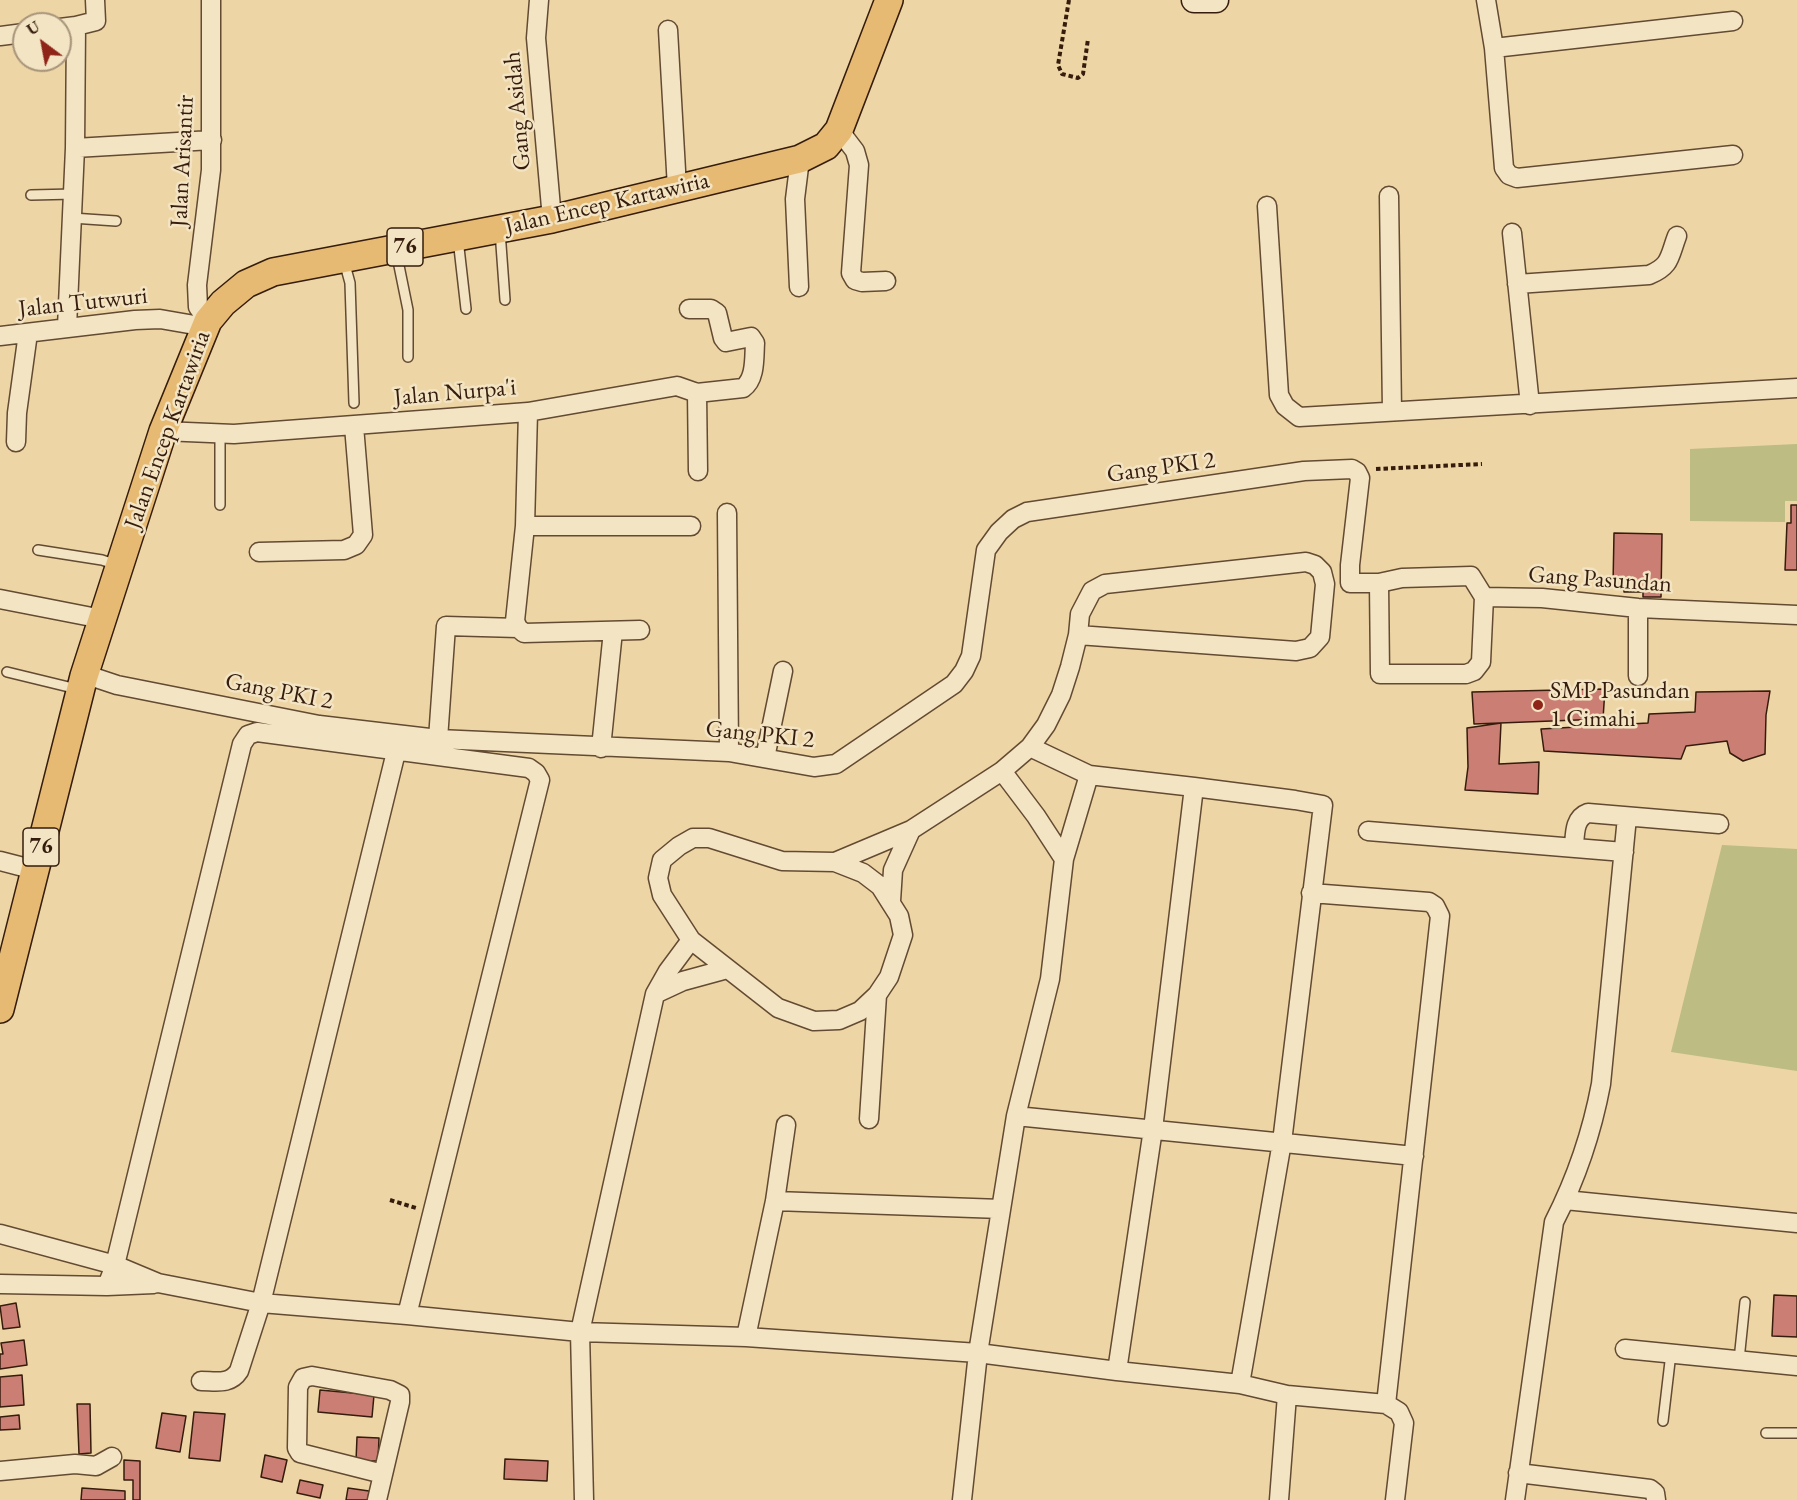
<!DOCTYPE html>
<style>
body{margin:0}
#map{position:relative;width:1797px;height:1500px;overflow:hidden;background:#edd5a5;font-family:"EB Garamond",serif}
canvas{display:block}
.north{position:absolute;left:12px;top:12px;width:60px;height:60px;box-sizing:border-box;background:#f3e4c4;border:2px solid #a7947a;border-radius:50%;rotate:328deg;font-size:16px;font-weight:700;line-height:24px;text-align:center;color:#351c0c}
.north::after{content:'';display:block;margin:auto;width:21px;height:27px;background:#8f2418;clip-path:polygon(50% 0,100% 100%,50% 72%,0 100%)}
</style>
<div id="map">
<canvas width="1797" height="1500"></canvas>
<div class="north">U</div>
</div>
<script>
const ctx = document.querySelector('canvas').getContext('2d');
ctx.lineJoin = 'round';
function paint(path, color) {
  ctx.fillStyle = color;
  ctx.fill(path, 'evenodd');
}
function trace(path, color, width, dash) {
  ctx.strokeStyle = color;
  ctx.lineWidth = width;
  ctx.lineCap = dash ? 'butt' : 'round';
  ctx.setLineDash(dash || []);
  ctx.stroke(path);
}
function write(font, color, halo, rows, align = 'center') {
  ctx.font = font + ' "EB Garamond",serif';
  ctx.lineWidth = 5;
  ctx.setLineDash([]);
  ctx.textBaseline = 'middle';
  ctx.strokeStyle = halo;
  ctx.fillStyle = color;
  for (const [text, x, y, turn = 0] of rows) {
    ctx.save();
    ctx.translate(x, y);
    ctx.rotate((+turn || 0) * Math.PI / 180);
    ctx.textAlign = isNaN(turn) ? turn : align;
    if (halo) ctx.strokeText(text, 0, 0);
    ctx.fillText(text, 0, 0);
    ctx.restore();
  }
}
paint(new Path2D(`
 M 1797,444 L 1797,501 L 1785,501 L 1785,522 L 1690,521 L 1690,449 Z
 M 1722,845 L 1797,849 L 1797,1071 L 1671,1052 Z`), '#bcbc83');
const building = new Path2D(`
 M 1791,505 L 1797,505 L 1797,570 L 1785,570 L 1787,523 L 1791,523 Z
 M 1614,533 L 1662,534 L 1661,597 L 1643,597 L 1643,592 L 1624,592 L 1624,585 L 1613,585 Z
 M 1605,689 L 1603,719 L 1474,724 L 1472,692 Z
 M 1770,691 L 1766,715 L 1765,754 L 1743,761 L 1730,753 L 1727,741 L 1686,746 L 1681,759 L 1544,751 L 1541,729 L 1648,723 L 1649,714 L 1695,712 L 1696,692 Z
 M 1501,723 L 1499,764 L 1539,762 L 1538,794 L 1465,790 L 1468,767 L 1467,728 Z
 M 1774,1295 L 1797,1296 L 1797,1337 L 1772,1336 Z
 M 16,1303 L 20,1327 L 3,1329 L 0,1306 Z
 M 24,1340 L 27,1365 L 0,1369 L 0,1354 L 3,1354 L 1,1343 Z
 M 22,1375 L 24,1405 L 0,1407 L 0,1377 Z
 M 320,1390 L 374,1395 L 372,1417 L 318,1412 Z
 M 77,1404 L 90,1404 L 91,1453 L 79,1454 Z
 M 194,1412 L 225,1414 L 220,1461 L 189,1458 Z
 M 162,1413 L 186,1416 L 180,1452 L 156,1448 Z
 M 19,1415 L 20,1429 L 0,1430 L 0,1417 Z
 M 357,1437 L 379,1438 L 378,1461 L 356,1461 Z
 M 265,1455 L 287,1460 L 282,1482 L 261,1477 Z
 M 505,1459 L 548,1461 L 547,1481 L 504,1479 Z
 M 124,1460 L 140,1461 L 140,1500 L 133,1500 L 133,1480 L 124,1480 Z
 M 300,1480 L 323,1485 L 320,1498 L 297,1493 Z
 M 82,1488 L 125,1491 L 125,1500 L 81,1500 Z
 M 348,1488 L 369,1491 L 368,1500 L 346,1500 Z`);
paint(building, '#cb7f74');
trace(building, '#351c0c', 1.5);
const lane = new Path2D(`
 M 31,195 L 74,194
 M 72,218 L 116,221
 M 500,231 L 505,300
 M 458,239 L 466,309
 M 396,251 L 408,310 L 408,357
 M 344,261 L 350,283 L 354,403
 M 220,434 L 220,505
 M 38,550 L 102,560 L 117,565
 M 7,672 L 77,689
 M 1739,1360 L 1745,1302
 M 1663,1421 L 1671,1353
 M 1766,1433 L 1797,1433`);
const street = new Path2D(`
 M 539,0 L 536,38 L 552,219
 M 1486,0 L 1494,48 L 1504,168 L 1509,175 L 1517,178 L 1733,155
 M 76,26 L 96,21 L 95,0
 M 60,28 L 76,26 L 75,148 L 67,327
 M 668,30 L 677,188
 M 0,36 L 24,33
 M 1494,48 L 1733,21
 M 839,130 L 855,151 L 859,165 L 851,273 L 855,280 L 862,282 L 886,281
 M 75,148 L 212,140
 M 1389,196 L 1392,411
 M 1267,206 L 1279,395 L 1285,406 L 1299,417 L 1797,388
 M 1512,233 L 1530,405
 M 1517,284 L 1649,275 C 1671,266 1669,257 1677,236
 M 799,287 L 795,199 L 800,159
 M 208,321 L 198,307 L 197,285 L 211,170 L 211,0
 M 0,336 L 135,320 L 160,319 L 206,327
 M 697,393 L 698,471
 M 528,412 L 525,526 L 515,621 L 518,628 L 524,633 L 640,630
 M 163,431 L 234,434 L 528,412 L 677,386 L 697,393 L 743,388 C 756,379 754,357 755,343 L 751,337 L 726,342 L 723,338 L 717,313 L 711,309 L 689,309
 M 16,442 L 17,413 L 28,333
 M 727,513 L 729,752
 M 525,526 L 691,526
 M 259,552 L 344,550 L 356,545 L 363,535 L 354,426
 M 1484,597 L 1471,576 L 1402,578 L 1379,583 L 1380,674 L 1466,674 L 1474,671 L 1481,662 L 1484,597 L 1542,598 L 1638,608 L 1797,615
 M 0,599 L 102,619
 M 84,674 L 117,685 L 319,725 L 438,739 L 729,752 L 814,767 L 836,764 L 954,684 L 964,671 L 971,656 L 986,550 L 999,532 L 1013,519 L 1027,512 L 1304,471 L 1352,469 L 1357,472 L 1360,478 L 1350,565 L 1350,583 L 1379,583
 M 1638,676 L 1638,608
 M 438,739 L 446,626 L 518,628
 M 1030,747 L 1089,775 L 1194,787
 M 601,748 L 613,631
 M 765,758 L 783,671
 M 1002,771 L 1036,816 L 1064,859
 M 1368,831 L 1624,852
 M 693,838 L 709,838 L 782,861 L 835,862 L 863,873 L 880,886 L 899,916 L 903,935 L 889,977 L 877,995 L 860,1011 L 839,1020 L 814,1021 L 778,1008 L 691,940 L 662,895 L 658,878 L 662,860 L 679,846 Z
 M 1574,847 C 1575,834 1574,818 1588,813 L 1719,824
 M 0,861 L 35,870
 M 835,862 L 911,830 L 1002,771 L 1030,747 L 1046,725 L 1061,695 L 1070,667 L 1078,635 L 1080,614 L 1092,591 L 1105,584 L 1306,562 L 1315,565 L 1322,572 L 1325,584 L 1320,637 L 1310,648 L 1296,651 L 1078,635
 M 1311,893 L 1429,902 L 1435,906 L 1440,916 L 1386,1404
 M 891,901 L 893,870 L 911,830
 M 655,994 L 683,981 L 727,969
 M 1016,1116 L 1414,1156
 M 869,1119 L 877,995
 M 1565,1200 L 1797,1223
 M 775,1201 L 1001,1209
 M 0,1234 L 115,1265 L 158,1283 L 261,1303 L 407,1315 L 580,1332 L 746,1337 L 978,1353 L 1117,1371 L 1240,1384 L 1287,1395 L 1386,1404 L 1399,1412 L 1404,1423 L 1395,1500
 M 0,1284 L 107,1286 L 154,1284
 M 107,1286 L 115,1265 L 242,744 L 248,735 L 257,732 L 529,768 L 536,773 L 540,780 L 407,1315
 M 746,1337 L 775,1201 L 786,1125
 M 1625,1349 L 1797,1366
 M 1117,1371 L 1153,1129 L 1194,787 L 1295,800 L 1323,805 L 1282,1142 L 1240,1384
 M 201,1381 C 216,1381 230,1385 239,1371 L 261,1303 L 396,752
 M 0,1471 L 75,1464 L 96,1466 L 112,1457
 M 1518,1473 L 1650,1489 L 1655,1493 L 1656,1500
 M 377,1500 L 400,1402 L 400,1395 L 390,1390 L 312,1376 L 303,1378 L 298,1387 L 297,1448 L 300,1453 L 383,1474
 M 584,1500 L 580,1332 L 655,994 L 668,971 L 691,940
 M 962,1500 L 978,1353 L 1016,1116 L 1050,979 L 1064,859 L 1089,775
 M 1279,1500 L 1287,1395
 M 1515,1500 L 1554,1222 C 1576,1179 1592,1132 1601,1084 L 1627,817`);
const secondary = new Path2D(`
 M 1194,0 L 1216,0`);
const primary = new Path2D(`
 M 0,1009 L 84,676 L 163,431 L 208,321 L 223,303 L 246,284 L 273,272 L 552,219 L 800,159 L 826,146 L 839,130 L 889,0`);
trace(lane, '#634a32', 12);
trace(street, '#634a32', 21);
trace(secondary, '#351c0c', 27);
trace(primary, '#351c0c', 30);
trace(new Path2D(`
 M 1069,0 L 1058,65 L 1062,74 L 1078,78 L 1083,74 L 1088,39
 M 1376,469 L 1482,464
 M 390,1200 L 416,1208`), '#351c0c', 4, [4.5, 3]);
trace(lane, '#f3e4c4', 9);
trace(street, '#f3e4c4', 18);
trace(secondary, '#f3e4c4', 24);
trace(primary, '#e6ba72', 27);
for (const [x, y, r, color] of [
 [1538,705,6,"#8f2418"]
]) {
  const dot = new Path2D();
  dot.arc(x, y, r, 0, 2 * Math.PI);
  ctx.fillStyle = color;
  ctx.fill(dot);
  trace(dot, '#f3e4c4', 2);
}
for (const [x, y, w] of [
 [405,247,36],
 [41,847,36]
]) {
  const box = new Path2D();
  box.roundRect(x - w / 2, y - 19, w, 38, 4.5);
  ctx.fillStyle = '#f3e4c4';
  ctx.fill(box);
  trace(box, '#351c0c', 1.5);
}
write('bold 22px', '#351c0c', null, [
 ["76",405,247],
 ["76",41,847]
]);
write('24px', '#351c0c', '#f3e4c4', [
 ["Gang Asidah",518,111,-95],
 ["Jalan Arisantir",183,161,-87],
 ["Jalan Encep Kartawiria",607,204,-13],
 ["Jalan Tutwuri",83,303,-6],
 ["Jalan Nurpa'i",455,393,-5],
 ["Jalan Encep Kartawiria",168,430,-70],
 ["Gang PKI 2",1161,468,-8],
 ["Gang Pasundan",1600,580,4],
 ["Gang PKI 2",279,692,11],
 ["Gang PKI 2",760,735,6]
]);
write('24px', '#351c0c', '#f3e4c4', [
 ["SMP Pasundan",1550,691],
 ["1 Cimahi",1550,719]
], 'left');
</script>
